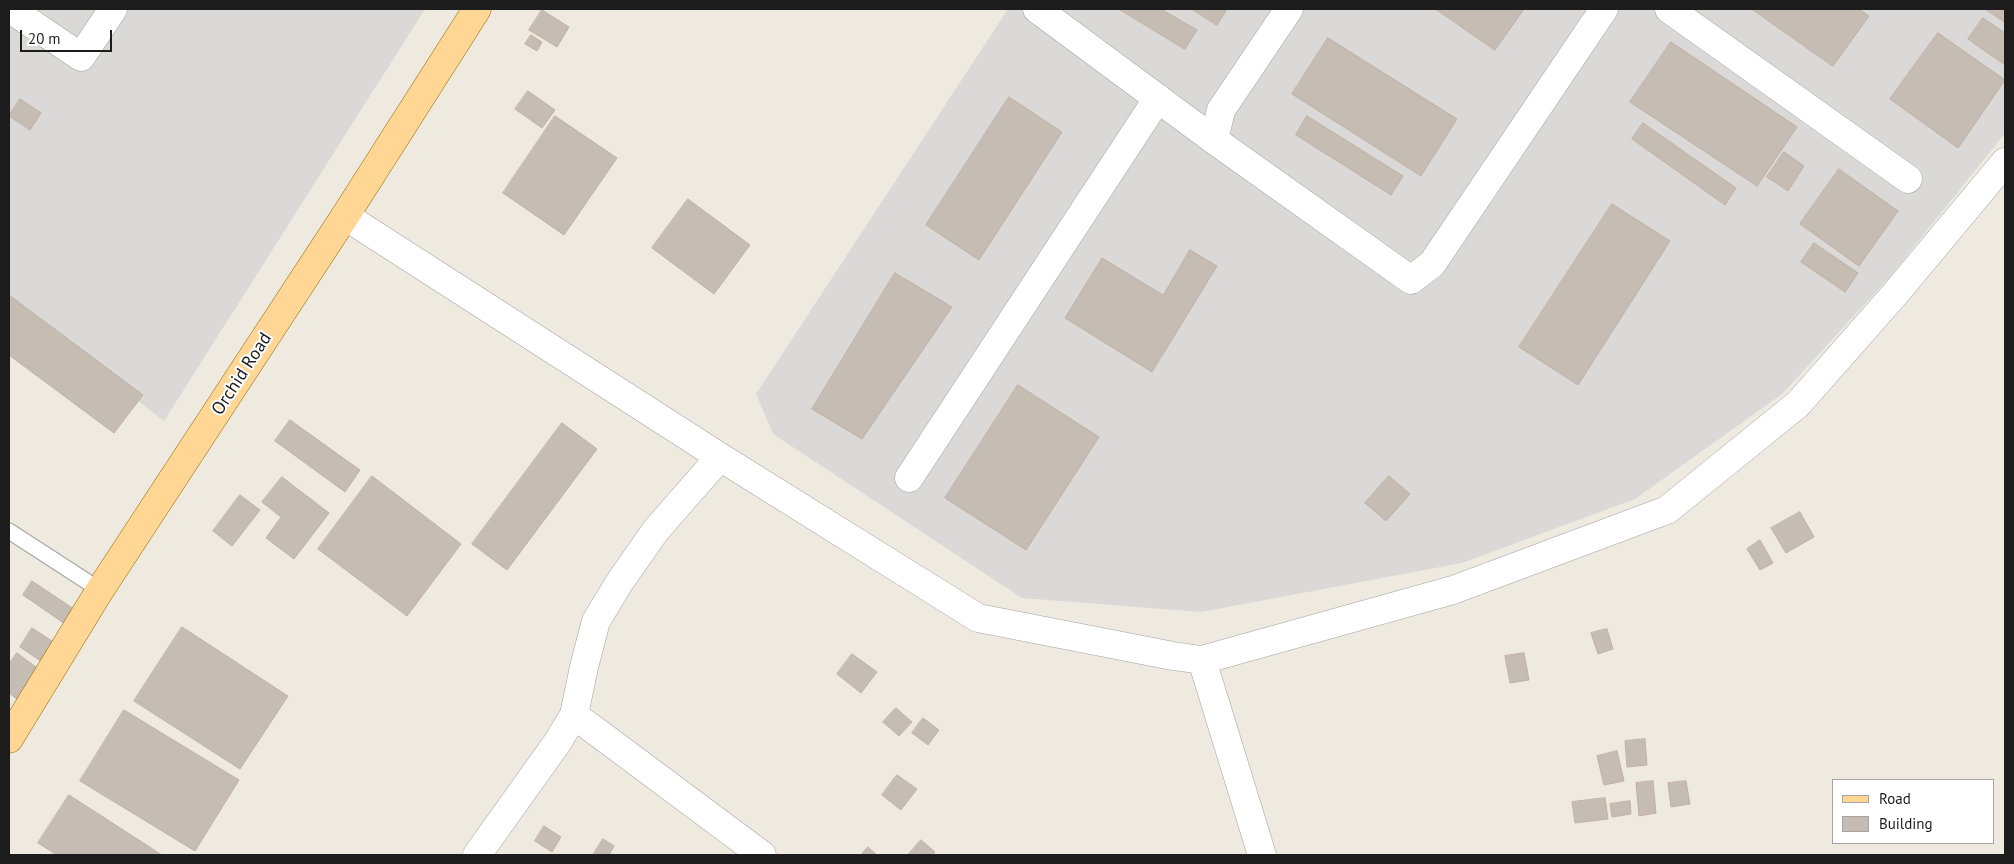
<!DOCTYPE html>
<style>
body{margin:0}
#map{position:relative;width:2014px;height:864px;overflow:hidden;background:#eeeae0;font-family:"PT Sans",sans-serif}
canvas{display:block}
.frame{position:absolute;inset:0;border:10px solid #1c1c1c;pointer-events:none}
.legend{position:absolute;left:1832px;top:779px;width:162px;height:65px;box-sizing:border-box;background:#fff;border:1px solid #a4a4a4;margin:0;padding:6px 9px;list-style:none;font-size:15px;color:#1c1c1c}
.legend li{display:flex;align-items:center;gap:10px;height:25px}
.legend b{width:25px;border:1px solid #a4a4a4}
.scale{position:absolute;left:20px;top:30px;width:92px;height:22px;box-sizing:border-box;border:2px solid #1c1c1c;border-top:0;padding-left:6px;font-size:15px;line-height:18px;white-space:nowrap;color:#1c1c1c;-webkit-text-stroke:4px #fff;paint-order:stroke}
</style>
<div id="map">
<canvas width="2014" height="864"></canvas>
<div class="frame"></div>
<ul class="legend">
<li><b style="height:6px;background:#ffd694"></b>Road</li>
<li><b style="height:14px;background:#c5bcb4"></b>Building</li>
</ul>
<div class="scale">20 m</div>
</div>
<script>
const ctx = document.querySelector('canvas').getContext('2d');
ctx.lineJoin = 'round';
function paint(path, color) {
  ctx.fillStyle = color;
  ctx.fill(path, 'evenodd');
}
function trace(path, color, width, dash) {
  ctx.strokeStyle = color;
  ctx.lineWidth = width;
  ctx.lineCap = dash ? 'butt' : 'round';
  ctx.setLineDash(dash || []);
  ctx.stroke(path);
}
function write(font, color, halo, rows, align = 'center') {
  ctx.font = font + ' "PT Sans",sans-serif';
  ctx.lineWidth = 4;
  ctx.setLineDash([]);
  ctx.textBaseline = 'middle';
  ctx.strokeStyle = halo;
  ctx.fillStyle = color;
  for (const [text, x, y, turn = 0] of rows) {
    ctx.save();
    ctx.translate(x, y);
    ctx.rotate((+turn || 0) * Math.PI / 180);
    ctx.textAlign = isNaN(turn) ? turn : align;
    if (halo) ctx.strokeText(text, 0, 0);
    ctx.fillText(text, 0, 0);
    ctx.restore();
  }
}
paint(new Path2D(`
 M 9,9 L 425,9 L 164,421 L 9,302 Z
 M 1008,9 L 2005,9 L 2005,133 L 1889,278 L 1782,394 L 1635,499 L 1462,563 L 1201,612 L 1022,598 L 773,434 L 756,394 Z`), '#dad9d8');
const building = new Path2D(`
 M 1119,9 L 1161,9 L 1197,30 L 1185,49 Z
 M 1192,9 L 1227,9 L 1217,25 Z
 M 1436,9 L 1524,9 L 1495,50 Z
 M 1752,9 L 1859,9 L 1869,16 L 1833,66 Z
 M 1985,9 L 2005,9 L 2005,22 Z
 M 542,10 L 569,27 L 557,47 L 529,30 Z
 M 1983,18 L 2005,33 L 2005,65 L 1968,39 Z
 M 1938,33 L 2005,80 L 1958,148 L 1890,99 Z
 M 531,35 L 542,42 L 537,51 L 525,44 Z
 M 1328,38 L 1457,119 L 1421,176 L 1292,94 Z
 M 1671,42 L 1797,127 L 1757,186 L 1630,102 Z
 M 528,91 L 555,110 L 542,128 L 515,109 Z
 M 1009,97 L 1062,132 L 979,260 L 926,225 Z
 M 20,99 L 41,113 L 30,130 L 9,116 Z
 M 555,116 L 617,158 L 564,235 L 503,193 Z
 M 1307,116 L 1403,176 L 1391,195 L 1296,135 Z
 M 1643,123 L 1736,188 L 1725,205 L 1632,139 Z
 M 1784,152 L 1804,166 L 1788,191 L 1767,177 Z
 M 1839,169 L 1898,211 L 1859,266 L 1800,224 Z
 M 688,199 L 750,245 L 714,294 L 652,248 Z
 M 1612,204 L 1670,241 L 1578,385 L 1519,347 Z
 M 1814,243 L 1858,273 L 1845,292 L 1801,262 Z
 M 1190,250 L 1217,266 L 1152,372 L 1065,318 L 1102,258 L 1163,295 Z
 M 895,273 L 952,307 L 862,439 L 812,409 Z
 M 9,295 L 143,395 L 114,433 L 9,355 Z
 M 1018,385 L 1099,437 L 1026,550 L 945,498 Z
 M 290,420 L 360,470 L 345,492 L 275,441 Z
 M 562,423 L 597,449 L 507,570 L 472,544 Z
 M 372,476 L 461,544 L 407,616 L 318,549 Z
 M 1389,476 L 1410,494 L 1386,521 L 1365,503 Z
 M 282,477 L 329,513 L 294,559 L 266,538 L 281,517 L 262,502 Z
 M 240,495 L 260,510 L 232,546 L 213,531 Z
 M 1800,512 L 1814,537 L 1786,553 L 1771,528 Z
 M 1760,540 L 1773,563 L 1760,570 L 1747,549 Z
 M 32,581 L 80,613 L 71,628 L 23,595 Z
 M 182,627 L 288,696 L 240,769 L 134,701 Z
 M 32,628 L 58,645 L 45,664 L 20,647 Z
 M 1607,629 L 1613,649 L 1598,654 L 1591,633 Z
 M 17,653 L 40,670 L 18,700 L 9,693 L 9,664 Z
 M 1524,653 L 1529,680 L 1510,683 L 1505,656 Z
 M 852,654 L 877,672 L 861,693 L 837,674 Z
 M 896,708 L 912,722 L 899,736 L 883,722 Z
 M 124,710 L 239,780 L 195,851 L 80,781 Z
 M 923,718 L 939,730 L 928,745 L 912,733 Z
 M 1645,739 L 1647,765 L 1627,767 L 1625,741 Z
 M 1617,751 L 1624,781 L 1604,785 L 1597,756 Z
 M 897,775 L 917,789 L 901,810 L 882,795 Z
 M 1653,781 L 1656,813 L 1639,816 L 1636,783 Z
 M 1686,781 L 1690,804 L 1671,807 L 1668,783 Z
 M 69,795 L 162,855 L 57,855 L 38,843 Z
 M 1605,798 L 1608,819 L 1575,823 L 1572,802 Z
 M 1630,801 L 1631,814 L 1612,817 L 1610,804 Z
 M 544,826 L 561,837 L 552,852 L 535,841 Z
 M 603,839 L 614,846 L 609,855 L 593,855 Z
 M 921,840 L 935,852 L 933,855 L 908,855 Z
 M 868,847 L 877,855 L 861,855 Z`);
paint(building, '#c5bcb4');
trace(building, '#c0b1a2', 1);
const lane = new Path2D(`
 M 9,531 L 100,590`);
const street = new Path2D(`
 M 10,9 L 81,57 L 113,9
 M 1037,9 L 1214,140 L 1411,280 L 1432,264 L 1604,9
 M 1669,9 L 1908,179
 M 1214,140 L 1221,110 L 1289,9
 M 345,216 L 720,457 L 978,618 L 1173,656 L 1202,660 L 1453,590 L 1667,510 L 1798,404 L 1895,294 L 2005,162
 M 720,457 L 656,530 L 619,583 L 596,621 L 584,667 L 574,715 L 762,855
 M 909,478 L 1158,98
 M 1202,660 L 1262,855
 M 477,855 L 557,743 L 574,715`);
const primary = new Path2D(`
 M 9,739 L 100,590 L 345,216 L 477,9`);
trace(lane, '#a3a3a3', 17);
trace(street, '#a3a3a3', 29);
trace(primary, '#936900', 29);
trace(lane, '#fff', 15);
trace(street, '#fff', 28);
trace(primary, '#ffd694', 28);
write('18px', '#1c1c1c', '#fff', [
 ["Orchid Road",242,374,-57]
]);
</script>
